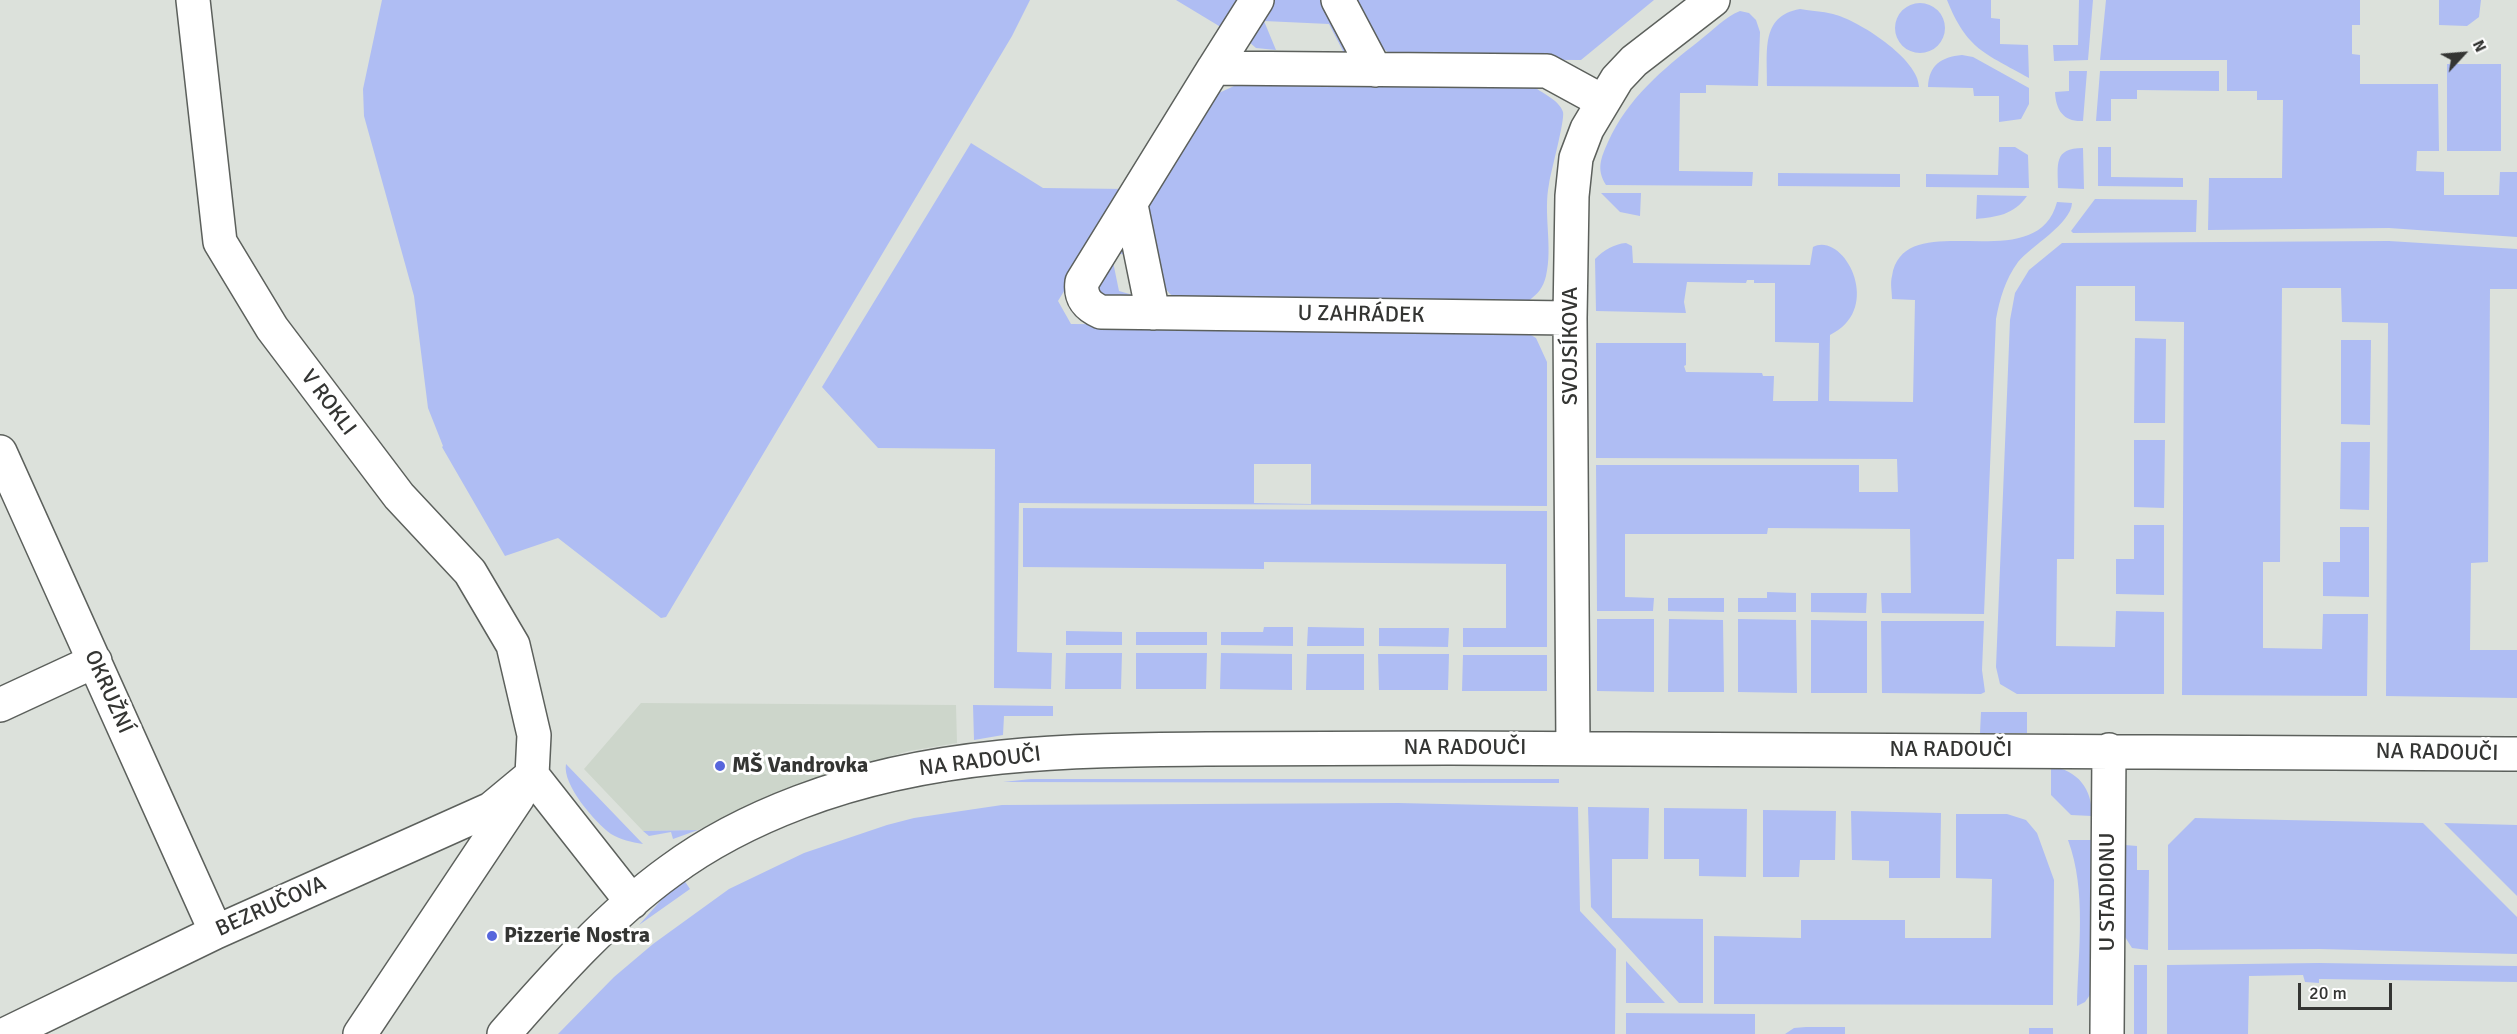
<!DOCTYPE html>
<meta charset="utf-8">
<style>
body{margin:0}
#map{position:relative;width:2517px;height:1034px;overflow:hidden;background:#dce1db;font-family:Signika,sans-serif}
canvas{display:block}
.north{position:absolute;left:2433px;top:24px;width:60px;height:60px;-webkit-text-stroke:4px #fff;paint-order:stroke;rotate:64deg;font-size:16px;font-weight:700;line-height:24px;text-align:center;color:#343533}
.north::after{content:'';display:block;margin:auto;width:21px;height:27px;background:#343533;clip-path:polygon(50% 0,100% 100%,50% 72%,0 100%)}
.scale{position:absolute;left:2298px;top:983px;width:94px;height:27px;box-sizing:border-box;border:3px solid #343533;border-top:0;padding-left:8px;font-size:18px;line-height:21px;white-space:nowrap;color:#343533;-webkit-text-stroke:4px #fff;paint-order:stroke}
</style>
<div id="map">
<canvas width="2517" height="1034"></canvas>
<div class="north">N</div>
<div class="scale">20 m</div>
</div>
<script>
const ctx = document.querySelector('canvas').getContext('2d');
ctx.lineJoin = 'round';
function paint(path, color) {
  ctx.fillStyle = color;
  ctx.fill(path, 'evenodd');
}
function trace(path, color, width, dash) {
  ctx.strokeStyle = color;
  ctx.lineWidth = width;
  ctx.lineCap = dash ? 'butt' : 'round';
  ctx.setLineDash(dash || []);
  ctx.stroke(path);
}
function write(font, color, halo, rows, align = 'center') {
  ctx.font = font + ' Signika,sans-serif';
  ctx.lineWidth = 6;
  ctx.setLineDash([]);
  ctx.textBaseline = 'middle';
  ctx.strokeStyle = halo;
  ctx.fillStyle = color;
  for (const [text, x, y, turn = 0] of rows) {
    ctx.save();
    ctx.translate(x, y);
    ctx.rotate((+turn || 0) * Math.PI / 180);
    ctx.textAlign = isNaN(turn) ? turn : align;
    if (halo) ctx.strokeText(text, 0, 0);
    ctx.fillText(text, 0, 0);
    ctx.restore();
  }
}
paint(new Path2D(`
 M 641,703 L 956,705 L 957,743 L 909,751 L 806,781 L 751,804 L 698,830 L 643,831 L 584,769 Z`), '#cdd6cb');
paint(new Path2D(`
 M 382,0 L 1030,0 L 1012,36 L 666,617 L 661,618 L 652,611 L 558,538 L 505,556 L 442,447 L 443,446 L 428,408 L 414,296 L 364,116 L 363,89 Z
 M 1176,0 L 1241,0 L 1224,29 Z
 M 1267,0 L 1328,0 L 1351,50 L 1344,53 L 1329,24 L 1264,21 L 1276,50 L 1256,48 L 1249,42 Z
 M 1353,0 L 1654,0 L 1581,60 L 1402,59 C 1372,48 1366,26 1353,0 Z
 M 1947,0 L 1991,0 L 1991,18 L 2000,19 L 2000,44 L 2028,45 L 2029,78 C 1985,53 1967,50 1947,0 Z
 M 2079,0 L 2093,0 L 2088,60 L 2054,61 L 2053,45 L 2078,45 Z
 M 2106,0 L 2360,0 L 2360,25 L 2352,25 L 2352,54 L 2360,55 L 2360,84 L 2438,84 L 2439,151 L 2417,151 L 2416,171 L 2444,172 L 2444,195 L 2499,195 L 2500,172 L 2517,172 L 2517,237 L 2389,228 L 2208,230 L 2209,178 L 2282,178 L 2283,100 L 2257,100 L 2257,91 L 2227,91 L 2227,60 L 2100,60 Z
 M 2439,0 L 2481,0 L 2479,17 L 2467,26 L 2439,25 Z
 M1895 28a25 25 0 1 1 50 0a25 25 0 1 1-50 0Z
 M 1800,9 C 1811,11 1822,11 1833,14 C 1858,20 1919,59 1919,87 L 1767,86 C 1768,54 1759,16 1800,9 Z
 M 1740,11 L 1749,13 L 1756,20 L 1760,32 L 1758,86 L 1706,85 L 1706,93 L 1680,93 L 1679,171 L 1753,172 L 1752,186 L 1606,185 C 1596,169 1601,158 1608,142 C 1628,98 1662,70 1699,41 C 1712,31 1725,17 1740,11 Z
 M 1962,55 L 1973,57 L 2029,88 L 2029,104 L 2021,119 L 1999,122 L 1999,96 L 1974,96 L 1973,88 L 1928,87 C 1929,65 1941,57 1962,55 Z
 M 2447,64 L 2501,64 L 2501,151 L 2447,151 Z
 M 2069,71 L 2087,71 L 2083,121 C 2064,122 2056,111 2055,92 L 2069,91 Z
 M 2100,71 L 2219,71 L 2219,91 L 2137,90 L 2137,99 L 2111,99 L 2111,121 L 2096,121 Z
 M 1245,81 L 1528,83 C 1538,91 1559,99 1563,112 C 1565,120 1551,171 1549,184 C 1543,214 1553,246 1546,276 C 1543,288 1538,294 1528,301 L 1178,299 L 1170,294 L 1164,287 L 1147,211 L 1149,199 L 1210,97 Z
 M 971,143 L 1043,188 L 1126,189 L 1058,301 L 1071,324 L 1511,328 L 1526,332 L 1536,338 L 1547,362 L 1547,506 L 1019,503 L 1017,652 L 1052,653 L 1051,689 L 994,688 L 995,449 L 878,448 L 822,387 ZM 1254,464 L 1311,464 L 1311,504 L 1254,503 Z
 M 1999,147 L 2015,147 L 2028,155 L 2029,188 L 1926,187 L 1926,174 L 1998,175 Z
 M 2098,147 L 2111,147 L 2111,177 L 2183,178 L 2183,187 L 2098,186 Z
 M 2083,148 L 2084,189 L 2058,188 C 2058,165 2053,148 2083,148 Z
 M 1778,173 L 1900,174 L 1900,187 L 1778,186 Z
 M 1601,193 L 1641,193 L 1640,216 L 1620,212 Z
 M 1977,195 L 2027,196 C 2014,215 1996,217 1976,219 Z
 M 2095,199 L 2197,200 L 2196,232 L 2073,233 L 2071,231 Z
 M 2057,202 L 2072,203 C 2071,224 2031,246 2018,262 C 2005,280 2000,298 1996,319 L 1984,614 L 1882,613 L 1881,593 L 1911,593 L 1910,529 L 1768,528 L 1767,534 L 1625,534 L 1625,597 L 1654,598 L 1653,611 L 1597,611 L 1596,465 L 1859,465 L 1859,492 L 1898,492 L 1897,459 L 1596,458 L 1596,343 L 1686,343 L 1686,365 L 1684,366 L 1686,372 L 1762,373 L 1763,376 L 1774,376 L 1773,401 L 1818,401 L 1819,343 L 1775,342 L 1775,283 L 1754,283 L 1754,280 L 1747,280 L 1746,283 L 1687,282 L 1684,302 L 1686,313 L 1596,311 L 1595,259 C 1604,250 1614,244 1626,243 L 1632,246 L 1633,263 L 1810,265 L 1813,247 C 1844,231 1885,309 1830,335 L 1829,401 L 1913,402 L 1915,300 L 1892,299 C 1892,292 1890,283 1892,276 C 1904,203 2036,281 2057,202 Z
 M 1119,239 L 1131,256 L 1111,252 L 1119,291 L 1140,297 L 1098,300 L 1089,286 Z
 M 2389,241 L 2517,249 L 2517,289 L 2490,289 L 2488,562 L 2471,563 L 2470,650 L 2517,650 L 2517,698 L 2386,696 L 2388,323 L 2342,322 L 2341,288 L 2282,288 L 2280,562 L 2263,562 L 2263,648 L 2322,649 L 2323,614 L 2368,614 L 2367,696 L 2182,695 L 2184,322 L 2135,321 L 2135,286 L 2076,286 L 2074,559 L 2057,559 L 2056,646 L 2115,647 L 2116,611 L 2164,612 L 2164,694 L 2017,694 L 2000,684 L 1996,667 L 2010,320 L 2015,293 L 2029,270 L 2062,243 Z
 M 2135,338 L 2166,339 L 2165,423 L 2134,423 Z
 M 2341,340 L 2371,340 L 2370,425 L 2341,424 Z
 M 2134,440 L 2165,440 L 2164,508 L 2134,507 Z
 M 2341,442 L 2370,442 L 2369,510 L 2340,509 Z
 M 1023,508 L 1547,511 L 1547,647 L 1463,647 L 1463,628 L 1506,628 L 1506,564 L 1264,562 L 1264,569 L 1023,567 Z
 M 2134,525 L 2164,525 L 2164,595 L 2116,594 L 2116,559 L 2134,559 Z
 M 2340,527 L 2369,527 L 2369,597 L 2323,596 L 2323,562 L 2340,562 Z
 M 1767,592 L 1796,593 L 1796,612 L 1738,612 L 1738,598 L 1767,598 Z
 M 1811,593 L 1867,593 L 1866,613 L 1811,612 Z
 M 1668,598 L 1724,598 L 1724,612 L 1668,611 Z
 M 1597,619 L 1654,619 L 1654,692 L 1597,691 Z
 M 1669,619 L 1723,620 L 1724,692 L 1668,692 Z
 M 1738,619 L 1796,620 L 1797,693 L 1738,692 Z
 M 1811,620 L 1867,621 L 1867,693 L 1811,693 Z
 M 1881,621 L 1984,621 L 1982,670 L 1985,692 L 1981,694 L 1882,693 Z
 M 1264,627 L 1293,627 L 1293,646 L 1221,645 L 1221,632 L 1263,632 Z
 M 1308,627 L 1364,628 L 1364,646 L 1307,646 Z
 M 1379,628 L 1449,628 L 1448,647 L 1379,646 Z
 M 1066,631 L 1122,632 L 1122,645 L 1066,645 Z
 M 1136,632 L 1207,632 L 1207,645 L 1136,645 Z
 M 1066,653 L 1122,653 L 1121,689 L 1065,689 Z
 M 1136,653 L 1207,653 L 1206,689 L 1136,689 Z
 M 1221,653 L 1292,654 L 1292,690 L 1220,689 Z
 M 1307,654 L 1364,654 L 1364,690 L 1306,690 Z
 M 1378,654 L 1449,654 L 1448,690 L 1379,690 Z
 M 1463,655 L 1547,655 L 1547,691 L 1462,691 Z
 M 973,705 L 1053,706 L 1053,716 L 1004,716 L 1003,735 L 974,740 Z
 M 1981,712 L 2027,712 L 2027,733 L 1980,733 Z
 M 566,764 L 643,844 C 631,842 621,840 611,834 C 595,822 562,785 566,764 Z
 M 2051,766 C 2078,771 2092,788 2092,816 L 2071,815 L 2051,795 Z
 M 1031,779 L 1559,779 L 1559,783 L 1003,782 Z
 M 1398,803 L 1578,807 L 1580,911 L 1616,949 L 1615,1034 L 558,1034 L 614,977 L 653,944 L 729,889 L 804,853 L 887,825 L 914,818 L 1002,805 Z
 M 1588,807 L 1649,808 L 1648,859 L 1612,859 L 1612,918 L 1703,919 L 1703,1003 L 1679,1003 L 1591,907 Z
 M 1664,808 L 1747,809 L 1746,877 L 1699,876 L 1699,859 L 1664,859 Z
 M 1763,810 L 1836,811 L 1835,860 L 1800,860 L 1799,877 L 1763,877 Z
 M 1851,811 L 1941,813 L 1940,878 L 1889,878 L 1889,861 L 1852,860 Z
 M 1956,814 L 2007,814 L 2026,820 L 2037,833 L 2054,880 L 2053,1005 L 1714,1004 L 1714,936 L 1801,938 L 1801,920 L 1905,920 L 1905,938 L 1991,938 L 1992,879 L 1956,878 Z
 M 2195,818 L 2423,823 L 2517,917 L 2517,954 L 2319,949 L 2168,950 L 2168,845 Z
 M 2444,823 L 2517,825 L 2517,896 Z
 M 698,830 L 673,839 L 671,832 L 649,836 L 643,831 Z
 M 2068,840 L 2092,840 L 2092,992 L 2085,1002 L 2077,1006 C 2078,951 2087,891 2068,840 Z
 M 2125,845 L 2137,846 L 2137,870 L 2149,870 L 2148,950 L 2132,948 L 2125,937 Z
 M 684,880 L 690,889 L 639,925 L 663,898 Z
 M 1626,961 L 1665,1003 L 1626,1003 Z
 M 2319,963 L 2517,966 L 2517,982 L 2319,979 L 2319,983 L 2305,982 L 2303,975 L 2249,976 L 2248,1034 L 2167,1034 L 2167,965 Z
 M 2134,965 L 2147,965 L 2147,1034 L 2134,1034 Z
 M 1626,1013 L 1755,1014 L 1755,1034 L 1626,1034 Z
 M 1806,1027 L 1845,1027 L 1845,1034 L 1785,1034 L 1794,1028 Z
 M 2029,1028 L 2053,1028 L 2053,1034 L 2029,1034 Z`), '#afbdf3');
const street = new Path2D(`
 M 193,0 L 220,242 L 272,328 L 399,496 L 470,572 L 513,645 L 534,735 L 532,775
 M 1338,0 L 1375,70
 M 1214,68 L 1257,0
 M 1131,205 L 1153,313
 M 1570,318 L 1101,312 C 1087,306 1080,297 1082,282 L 1214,68 L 1547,71 L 1602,101
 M 0,452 L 216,932
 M 0,705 L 95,661
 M 1573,748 L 1570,318 L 1572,196 L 1576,158 L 1587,129 L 1617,79 L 1634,61 L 1713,0
 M 532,775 L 632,902
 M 6,1034 L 216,932 L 491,809 L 532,775
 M 360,1034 L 518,797
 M 504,1034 C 553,978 609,915 670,871 C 709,842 755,819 800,802 C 931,752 1069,750 1206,749 C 1288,749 1369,749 1450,748 C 1805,747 2161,751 2517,754
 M 2107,1034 L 2109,750`);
trace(street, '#5c605c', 36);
trace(street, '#fff', 33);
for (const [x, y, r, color] of [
 [720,766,6,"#5666dc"],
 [492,936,6,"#5666dc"]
]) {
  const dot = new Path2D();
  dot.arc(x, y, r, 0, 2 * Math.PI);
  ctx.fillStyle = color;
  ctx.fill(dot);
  trace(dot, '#fff', 2);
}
write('22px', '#343533', '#fff', [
 ["U ZAHRÁDEK",1361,315,1],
 ["SVOJSÍKOVA",1571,346,-90],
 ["V ROKLI",328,403,53],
 ["OKRUŽNÍ",108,692,66],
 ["NA RADOUČI",1465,748],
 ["NA RADOUČI",1951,750],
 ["NA RADOUČI",2437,753,1],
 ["NA RADOUČI",980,762,-7],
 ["U STADIONU",2108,892,-90],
 ["BEZRUČOVA",271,907,-24]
]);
write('bold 22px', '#343533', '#fff', [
 ["MŠ Vandrovka",732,766],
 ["Pizzerie Nostra",504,936]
], 'left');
</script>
